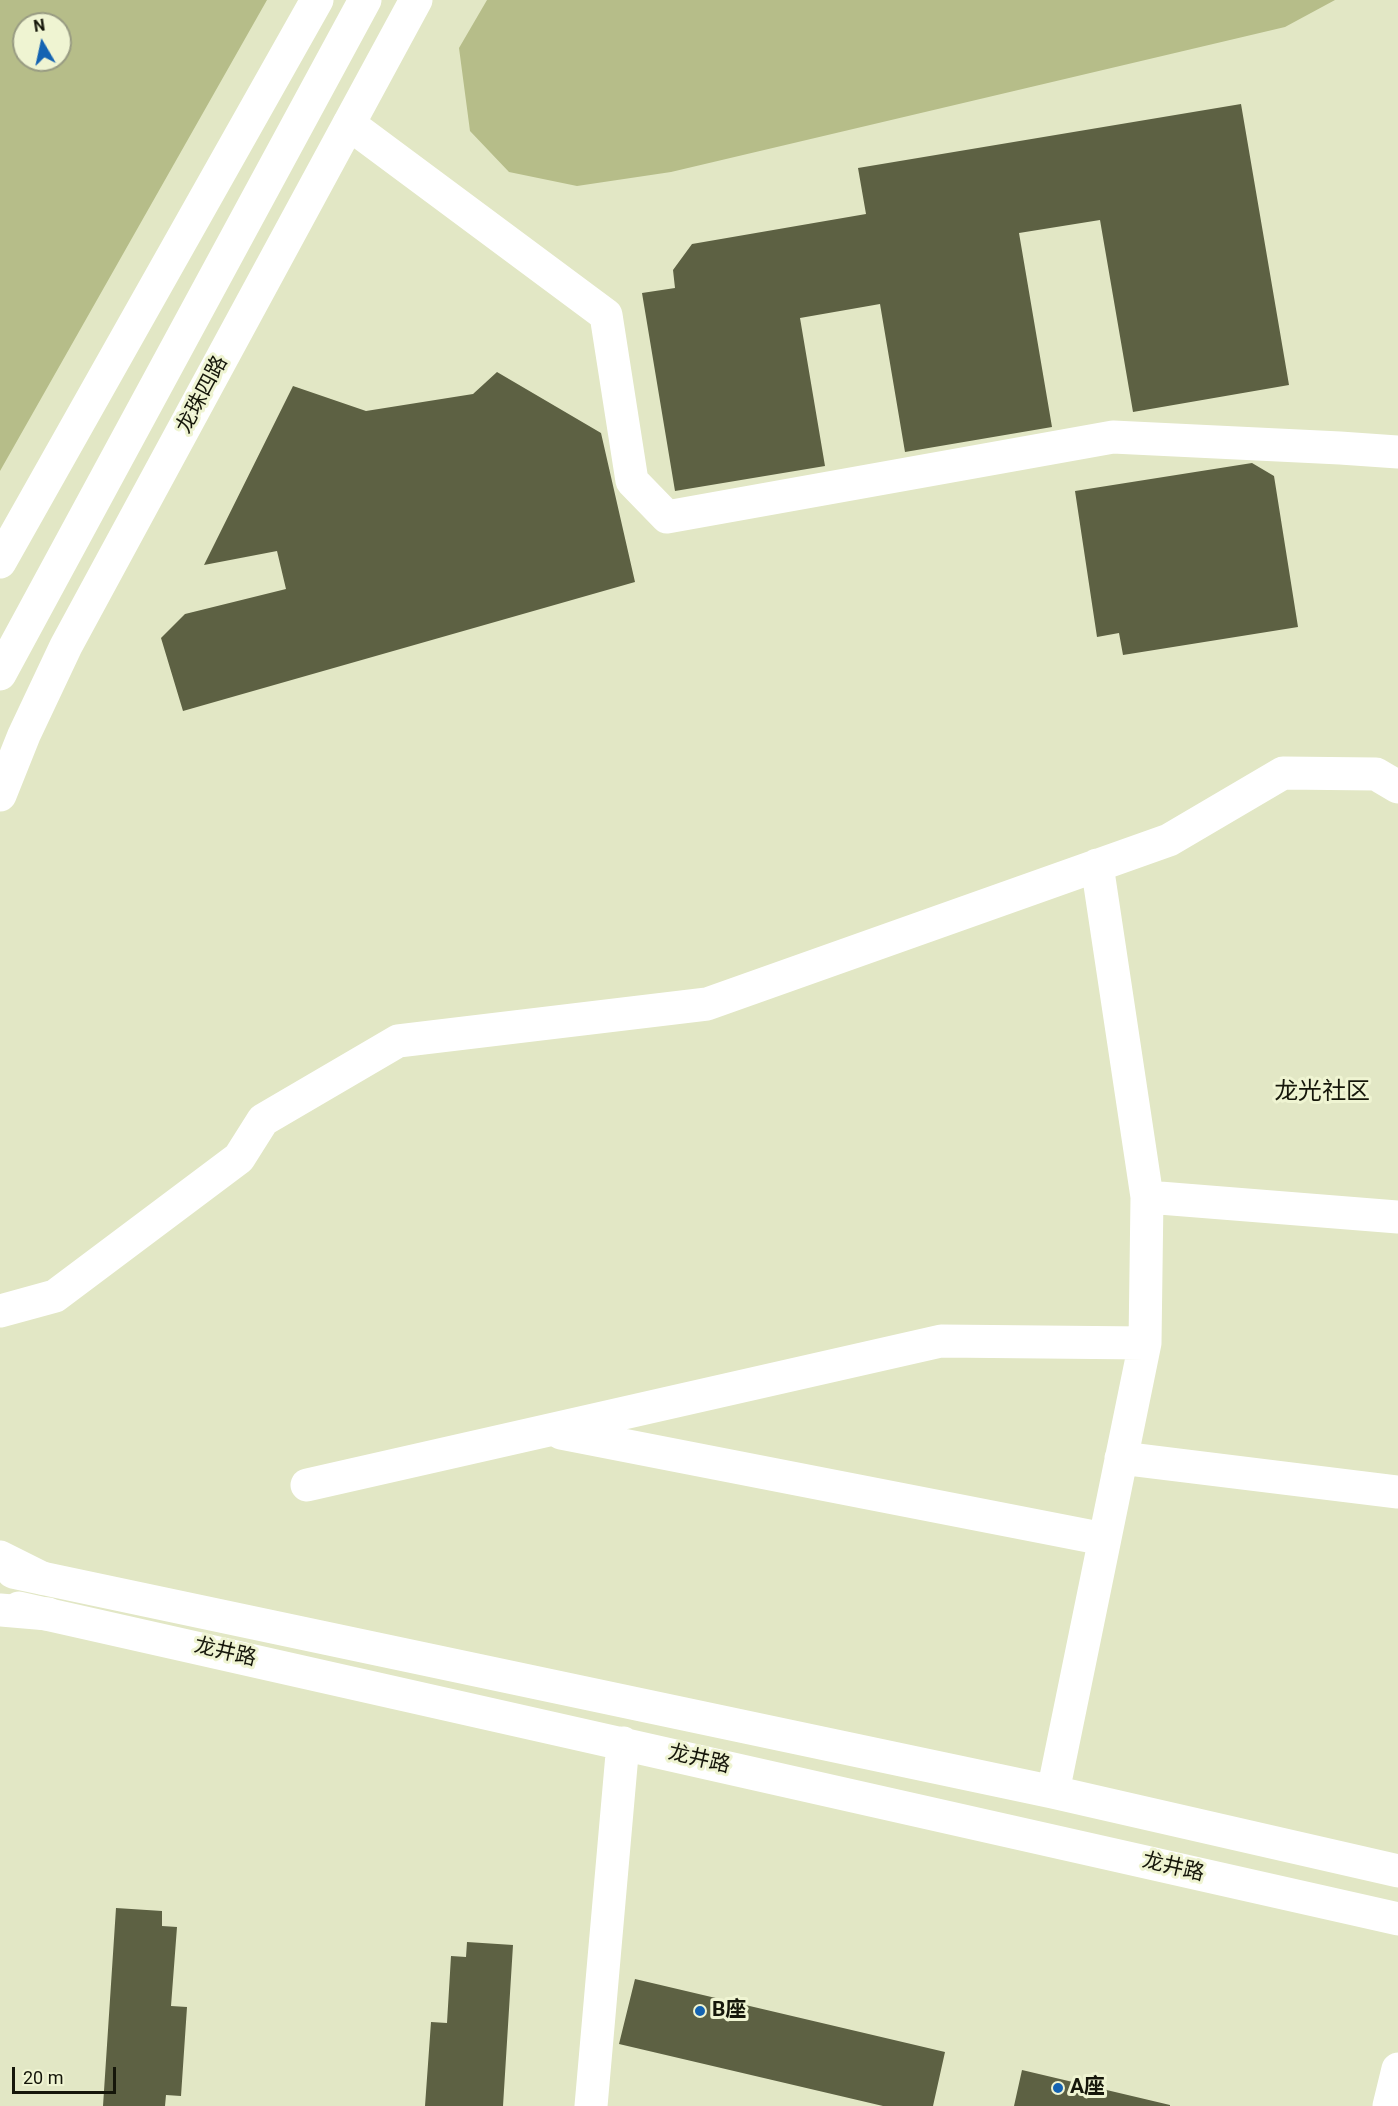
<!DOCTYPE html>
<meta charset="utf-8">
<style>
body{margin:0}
#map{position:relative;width:1398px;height:2106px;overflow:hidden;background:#e2e7c5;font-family:Roboto,sans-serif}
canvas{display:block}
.north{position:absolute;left:12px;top:12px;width:60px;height:60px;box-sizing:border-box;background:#eff4d2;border:2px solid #989b82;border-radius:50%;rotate:351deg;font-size:16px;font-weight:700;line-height:24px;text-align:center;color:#15160a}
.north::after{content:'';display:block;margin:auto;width:21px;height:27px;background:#1463b2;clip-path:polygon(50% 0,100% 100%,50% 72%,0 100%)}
.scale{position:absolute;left:12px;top:2067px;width:104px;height:27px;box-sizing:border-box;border:3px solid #15160a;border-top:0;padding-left:8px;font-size:18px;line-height:21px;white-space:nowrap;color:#15160a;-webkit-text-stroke:4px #eff4d2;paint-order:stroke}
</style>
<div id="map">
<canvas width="1398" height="2106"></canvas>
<div class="north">N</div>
<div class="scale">20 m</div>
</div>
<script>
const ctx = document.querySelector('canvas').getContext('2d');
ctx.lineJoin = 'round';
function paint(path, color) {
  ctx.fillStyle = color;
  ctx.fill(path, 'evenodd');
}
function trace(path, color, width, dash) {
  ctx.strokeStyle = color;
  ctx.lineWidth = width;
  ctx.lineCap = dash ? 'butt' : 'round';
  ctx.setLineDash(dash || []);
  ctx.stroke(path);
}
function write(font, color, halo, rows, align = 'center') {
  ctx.font = font + ' Roboto,"Noto Sans SC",sans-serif';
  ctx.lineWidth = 6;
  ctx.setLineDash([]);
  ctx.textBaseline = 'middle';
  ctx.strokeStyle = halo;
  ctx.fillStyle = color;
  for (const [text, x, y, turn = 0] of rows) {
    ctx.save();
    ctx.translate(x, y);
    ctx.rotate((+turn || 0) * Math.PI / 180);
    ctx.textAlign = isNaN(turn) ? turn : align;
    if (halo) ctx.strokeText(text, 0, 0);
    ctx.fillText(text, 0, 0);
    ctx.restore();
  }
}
paint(new Path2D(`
 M 0,0 L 267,0 L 0,471 ZM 24,24 L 60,24 L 60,60 L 24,60 Z
 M 487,0 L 1335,0 L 1285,27 L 671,172 L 577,186 L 509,172 L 470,131 L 459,48 Z`), '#b6bd89');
paint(new Path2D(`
 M 1241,104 L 1289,385 L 1133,412 L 1100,220 L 1019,233 L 1052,427 L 905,452 L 880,304 L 800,318 L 825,466 L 675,491 L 642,293 L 675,288 L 673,270 L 692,244 L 866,214 L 858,168 Z
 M 497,372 L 601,433 L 635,582 L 183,711 L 161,638 L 185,614 L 286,589 L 277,551 L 204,565 L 293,386 L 366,411 L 473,394 Z
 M 1252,463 L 1274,476 L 1298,627 L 1123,655 L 1119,633 L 1097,637 L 1075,491 Z
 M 116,1908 L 162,1911 L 162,1926 L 177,1927 L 171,2006 L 187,2007 L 181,2096 L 166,2095 L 165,2106 L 103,2106 Z
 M 467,1942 L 513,1945 L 503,2106 L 425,2106 L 431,2022 L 447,2023 L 451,1956 L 466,1957 Z
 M 635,1979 L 945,2052 L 933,2106 L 883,2106 L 619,2044 Z
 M 1022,2070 L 1170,2105 L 1170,2106 L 1014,2106 Z`), '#5d6143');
trace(new Path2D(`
 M 349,124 L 606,315 L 632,481 L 667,517 L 1113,437 L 1340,448 L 1398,452
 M 0,562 L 317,0
 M 1147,1197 L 1398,1217
 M 0,1311 L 55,1296 L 239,1158 L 263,1120 L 398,1041 L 707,1004 L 1169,840 L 1283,773 L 1376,774 L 1398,787
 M 561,1433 L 1104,1539
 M 1121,1458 L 1398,1492
 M 307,1485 L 941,1341 L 1145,1343
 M 13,1572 L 1053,1792 L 1398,1871
 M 19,1608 L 1398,1919
 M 1053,1792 L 1145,1343 L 1147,1197 L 1097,865
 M 591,2106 L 623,1743
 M 1389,2106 L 1398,2069`), '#fff', 33);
trace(new Path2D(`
 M 0,674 L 365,0
 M 0,795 L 24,735 L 66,646 L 416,0
 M 0,1557 L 42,1578
 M 0,1610 L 48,1614`), '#fff', 33);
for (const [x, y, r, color] of [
 [700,2011,6,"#1463b2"],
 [1058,2088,6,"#1463b2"]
]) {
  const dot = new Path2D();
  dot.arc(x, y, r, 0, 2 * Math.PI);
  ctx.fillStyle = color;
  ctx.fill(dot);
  trace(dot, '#eff4d2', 2);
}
write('21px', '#15160a', '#eff4d2', [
 ["龙珠四路",203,395,-62],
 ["龙井路",225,1653,13],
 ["龙井路",699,1760,13],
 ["龙井路",1173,1868,13]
]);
write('bold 21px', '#15160a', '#eff4d2', [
 ["B座",712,2011],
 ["A座",1070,2088]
], 'left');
write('24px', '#15160a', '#eff4d2', [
 ["龙光社区",1322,1093]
]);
</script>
